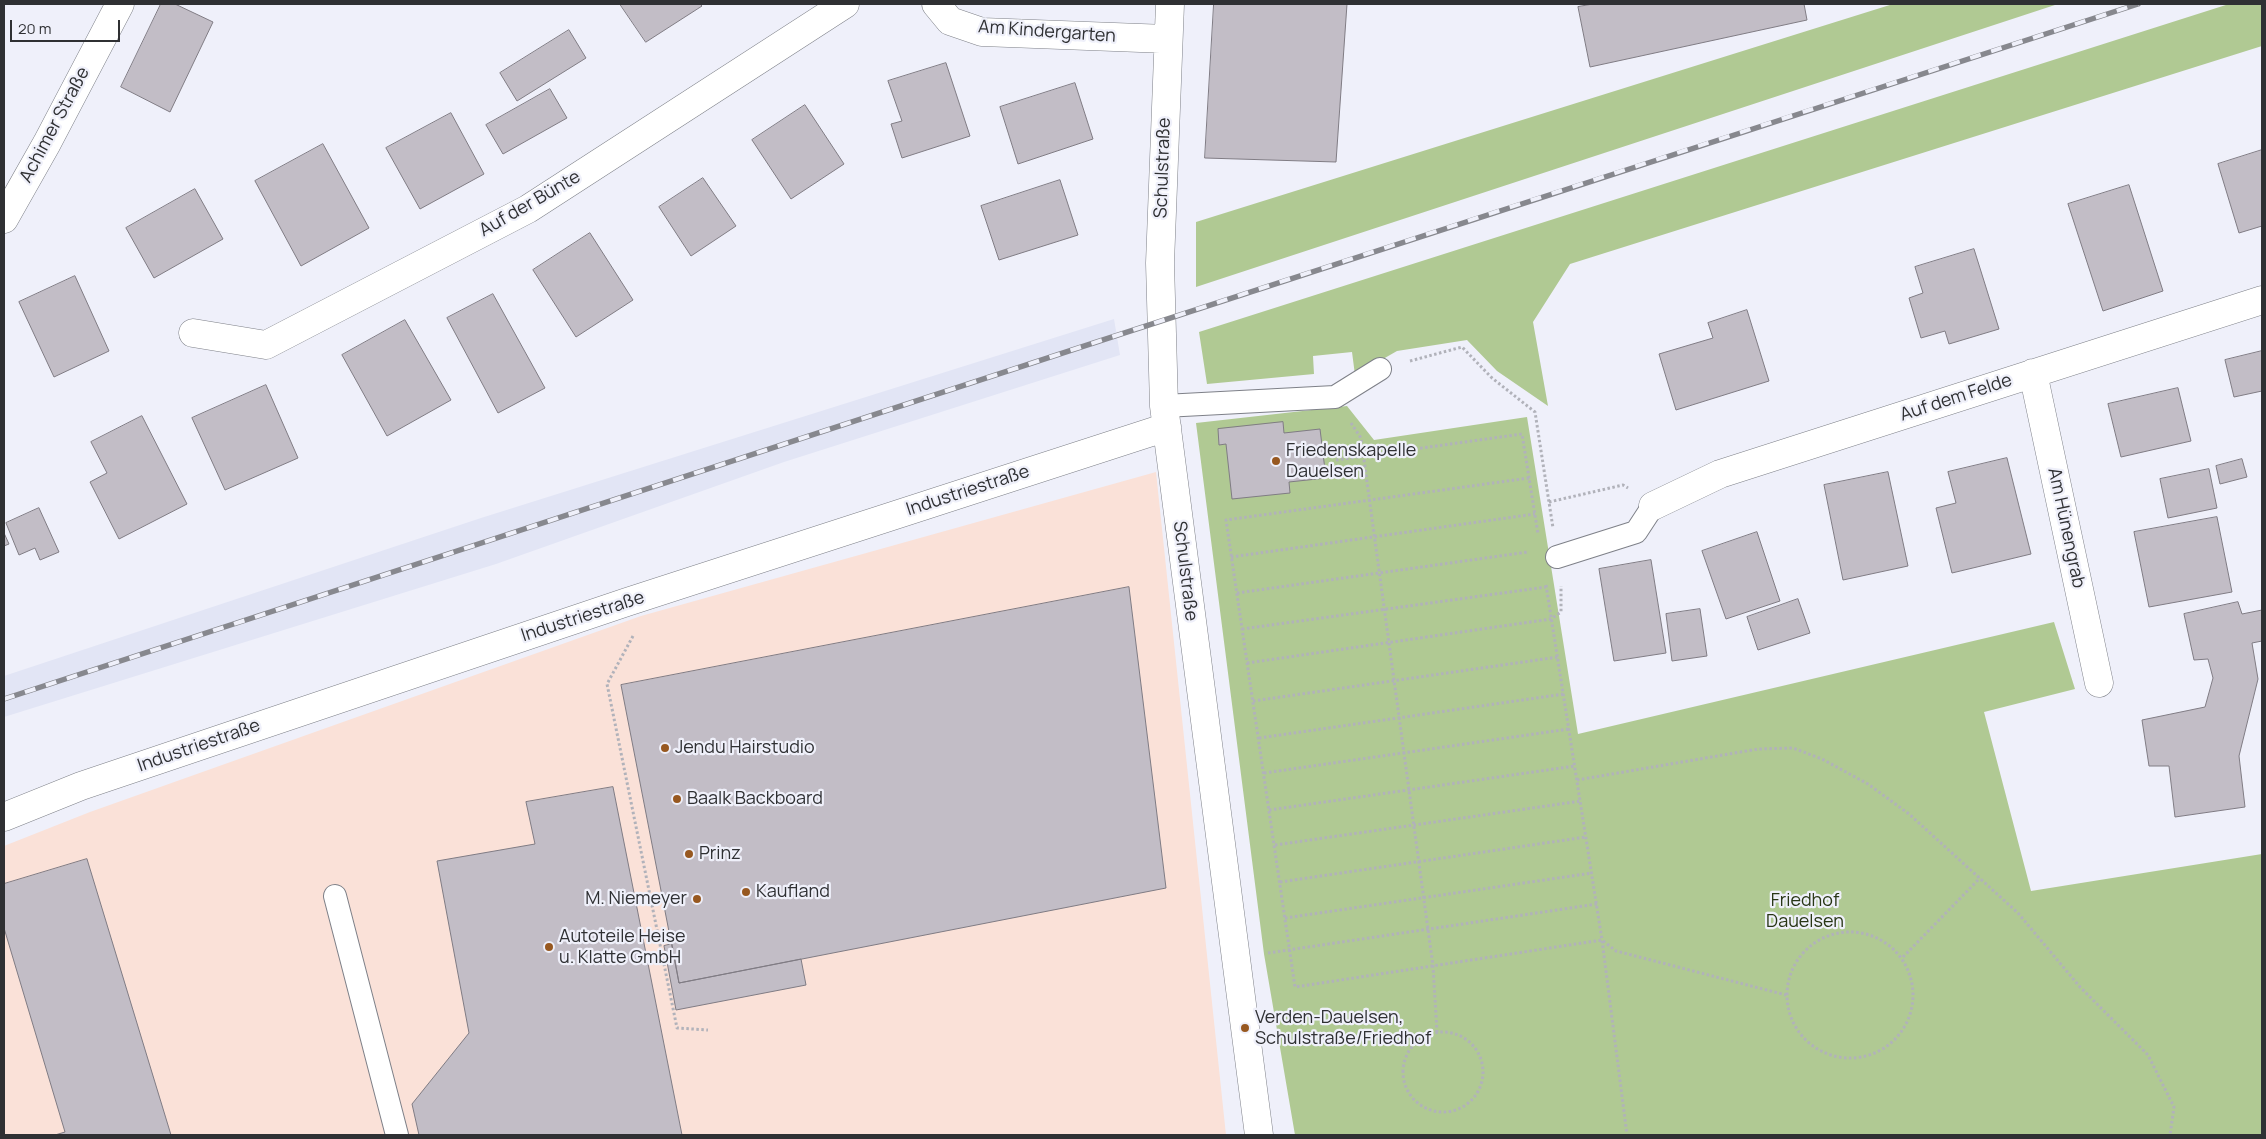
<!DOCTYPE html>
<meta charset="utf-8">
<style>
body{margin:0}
#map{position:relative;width:2266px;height:1139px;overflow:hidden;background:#eff0fa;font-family:Manrope,sans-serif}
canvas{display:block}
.frame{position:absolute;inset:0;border:5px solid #2f3033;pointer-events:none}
.scale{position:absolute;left:10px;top:20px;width:110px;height:22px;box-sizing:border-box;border:2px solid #2f3033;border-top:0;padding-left:6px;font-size:15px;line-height:18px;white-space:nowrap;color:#2f3033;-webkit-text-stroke:4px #eff0fa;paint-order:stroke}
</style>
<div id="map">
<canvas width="2266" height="1139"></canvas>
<div class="frame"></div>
<div class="scale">20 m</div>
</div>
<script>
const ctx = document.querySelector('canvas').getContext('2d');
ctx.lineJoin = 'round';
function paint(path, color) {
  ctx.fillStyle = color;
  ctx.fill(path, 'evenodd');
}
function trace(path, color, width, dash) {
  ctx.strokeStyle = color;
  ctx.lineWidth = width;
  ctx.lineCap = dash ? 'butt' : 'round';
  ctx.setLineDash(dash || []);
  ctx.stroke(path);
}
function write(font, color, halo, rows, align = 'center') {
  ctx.font = font + ' Manrope,sans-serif';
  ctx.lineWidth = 4.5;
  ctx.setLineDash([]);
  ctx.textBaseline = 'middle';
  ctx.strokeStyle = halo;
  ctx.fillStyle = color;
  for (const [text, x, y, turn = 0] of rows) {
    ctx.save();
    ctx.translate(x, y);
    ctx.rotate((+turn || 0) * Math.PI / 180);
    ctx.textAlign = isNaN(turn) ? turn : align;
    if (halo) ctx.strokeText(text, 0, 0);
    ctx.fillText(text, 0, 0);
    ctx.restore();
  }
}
paint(new Path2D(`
 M 1156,472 L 1226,1135 L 4,1135 L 4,846 L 90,812 L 641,616 Z`), '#fae1d8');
paint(new Path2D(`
 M 1114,319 L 1120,355 L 784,462 L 496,564 L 4,717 L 4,676 L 481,518 Z`), '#e2e5f5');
paint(new Path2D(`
 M 1893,4 L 2058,4 L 1196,287 L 1196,222 Z
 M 2229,4 L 2262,4 L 2262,46 L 1570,264 L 1533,322 L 1548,406 L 1497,371 L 1467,340 L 1397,351 L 1355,375 L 1352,352 L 1313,356 L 1314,374 L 1207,384 L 1199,332 Z
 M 1347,406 L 1374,440 L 1527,417 L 1578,734 L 2054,622 L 2075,689 L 1984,712 L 2031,891 L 2262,854 L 2262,1135 L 1295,1135 L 1264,954 L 1196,423 Z`), '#b0c993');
const building = new Path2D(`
 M 161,4 L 175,4 L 213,22 L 170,112 L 121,87 Z
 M 620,4 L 700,4 L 702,6 L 646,42 Z
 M 1214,4 L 1347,4 L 1336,162 L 1205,158 Z
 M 1593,4 L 1804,4 L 1807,20 L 1590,67 L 1578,7 Z
 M 569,30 L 586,58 L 517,101 L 500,73 Z
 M 946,63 L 970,136 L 902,158 L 891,124 L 902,121 L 888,81 Z
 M 1075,83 L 1093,139 L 1018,164 L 1000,107 Z
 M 550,89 L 567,118 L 503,154 L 486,125 Z
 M 805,105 L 844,164 L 791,199 L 752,140 Z
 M 451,113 L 484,174 L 420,209 L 386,148 Z
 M 323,144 L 369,228 L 301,266 L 255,181 Z
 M 2262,150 L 2262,226 L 2239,233 L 2218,164 Z
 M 703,178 L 736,226 L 691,256 L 659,207 Z
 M 1060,180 L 1078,235 L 999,260 L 981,206 Z
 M 2129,185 L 2163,291 L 2103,311 L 2068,204 Z
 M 195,189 L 223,239 L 154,278 L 126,228 Z
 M 590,233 L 633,300 L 576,337 L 533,270 Z
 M 1974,249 L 1999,329 L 1949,344 L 1945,331 L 1921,338 L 1909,298 L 1923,293 L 1915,267 Z
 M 75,276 L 109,351 L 54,377 L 19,302 Z
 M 493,294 L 545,388 L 498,413 L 447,318 Z
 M 1747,310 L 1769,381 L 1676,410 L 1659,354 L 1713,338 L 1708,323 Z
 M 405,320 L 451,400 L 387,436 L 342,355 Z
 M 2262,351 L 2262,391 L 2234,397 L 2225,360 Z
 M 266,385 L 298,458 L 225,490 L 192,418 Z
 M 2178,388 L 2191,441 L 2121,457 L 2108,404 Z
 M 142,416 L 187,504 L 119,539 L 90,482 L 107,473 L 91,442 Z
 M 1283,422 L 1284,433 L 1320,429 L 1326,478 L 1289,482 L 1290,493 L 1232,499 L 1226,444 L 1219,445 L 1218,429 Z
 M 2007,458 L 2031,554 L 1952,573 L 1936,508 L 1956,503 L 1948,472 Z
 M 2242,459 L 2247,477 L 2220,484 L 2216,466 Z
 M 2209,469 L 2217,508 L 2168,518 L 2160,479 Z
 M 1888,472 L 1908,566 L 1843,580 L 1824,485 Z
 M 39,508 L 59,552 L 40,560 L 35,548 L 19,555 L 6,523 Z
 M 2217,517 L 2232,592 L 2149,607 L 2134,532 Z
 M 1757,532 L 1780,601 L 1726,619 L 1702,551 Z
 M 4,533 L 9,544 L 4,546 Z
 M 1651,560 L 1666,653 L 1614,661 L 1599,569 Z
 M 1129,587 L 1166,888 L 679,983 L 621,685 Z
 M 1798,599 L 1810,633 L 1758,650 L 1747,617 Z
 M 2238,602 L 2242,614 L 2262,610 L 2262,641 L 2252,643 L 2258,679 L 2239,756 L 2245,807 L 2175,817 L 2169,766 L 2149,766 L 2142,720 L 2205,707 L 2213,678 L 2208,659 L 2194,660 L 2184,614 Z
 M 1700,609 L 1707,656 L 1672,661 L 1666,614 Z
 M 613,787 L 682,1135 L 419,1135 L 412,1104 L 469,1033 L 437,861 L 535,844 L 526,802 Z
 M 87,859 L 171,1135 L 55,1135 L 65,1132 L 4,928 L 4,884 Z
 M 672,944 L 679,983 L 801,959 L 806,985 L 676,1010 L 664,946 Z`);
paint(building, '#c2bdc6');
trace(building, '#807c84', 1);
const lane = new Path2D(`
 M 1164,406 L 1335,397 L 1380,369
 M 1557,557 L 1636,532 L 1653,506
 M 335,896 L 397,1135`);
const street = new Path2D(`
 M 936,4 L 950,21 L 982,32 L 1167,39
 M 1170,4 L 1160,263 L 1164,406 L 1259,1135
 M 193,333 L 266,345 L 528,209 L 845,4
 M 2033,373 L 2099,683
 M 1653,506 L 1720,474 L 2262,300
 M 4,817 L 81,786 L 627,602 L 1167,427`);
const secondary = new Path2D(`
 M 4,219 L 47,143 L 120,4`);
trace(lane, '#7e8088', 24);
trace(street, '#7e8088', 29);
trace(secondary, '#7e8088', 29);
trace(new Path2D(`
 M 1410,361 L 1462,347 L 1492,378 L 1535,412 L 1553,528
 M 1351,423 L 1361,438 L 1433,966 L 1437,1032
 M 1336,460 L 1522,434 L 1538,534
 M 1529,478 L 1226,520 L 1295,987 L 1602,940 L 1616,951 L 1786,995
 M 1549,502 L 1623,485 L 1628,488
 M 1231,557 L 1535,514
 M 1546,585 L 1602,940 L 1627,1135
 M 1237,593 L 1528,552
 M 1242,629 L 1546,587
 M 633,636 L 607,684 L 677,1028 L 708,1030
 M 1247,663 L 1551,619 L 1561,612 L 1561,586
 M 1253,701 L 1558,657
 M 1259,738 L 1564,694
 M 1264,773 L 1569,729
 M 1577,780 L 1758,749 L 1793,748 L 1822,759 L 1868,784 L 1909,814 L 2018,913 L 2080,987 L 2148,1055 L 2174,1107 L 2170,1135
 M 1269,810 L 1575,766
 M 1275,845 L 1581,801
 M 1280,882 L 1586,837
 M 1285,918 L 1592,873
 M1787 995a63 63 0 1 1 126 0a63 63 0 1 1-126 0Z
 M 1268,953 L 1597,904
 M 1903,957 L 1980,878
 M1403 1072a40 40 0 1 1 80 0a40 40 0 1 1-80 0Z`), '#b1b2ba', 3, [2.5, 2.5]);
trace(lane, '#fff', 22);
trace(street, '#fff', 28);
trace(secondary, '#fff', 28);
const rail = new Path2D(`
 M 4,699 C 715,467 1426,233 2138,4`);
trace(rail, '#87888e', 5.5);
trace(rail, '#eff0fa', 4, [11]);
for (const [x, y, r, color] of [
 [1276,461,5,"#975820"],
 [665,748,5,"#975820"],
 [677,799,5,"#975820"],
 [689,854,5,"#975820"],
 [746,892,5,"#975820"],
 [697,899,5,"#975820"],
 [549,947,5,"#975820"],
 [1245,1028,5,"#975820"]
]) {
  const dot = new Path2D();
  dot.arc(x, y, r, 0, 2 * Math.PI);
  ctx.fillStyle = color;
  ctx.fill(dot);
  trace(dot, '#eff0fa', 2);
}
write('18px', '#2f3033', '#eff0fa', [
 ["Am Kindergarten",1047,32,4],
 ["Achimer Straße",55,125,-62],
 ["Schulstraße",1163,168,-88],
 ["Auf der Bünte",530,204,-30],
 ["Auf dem Felde",1956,398,-18],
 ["Industriestraße",968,491,-18],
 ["Am Hünengrab",2066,528,78],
 ["Schulstraße",1185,571,83],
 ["Industriestraße",583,617,-18],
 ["Industriestraße",199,746,-19]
]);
write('18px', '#2f3033', '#eff0fa', [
 ["Friedenskapelle",1286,451],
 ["Dauelsen",1286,472],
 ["Jendu Hairstudio",675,748],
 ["Baalk Backboard",687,799],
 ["Prinz",699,854],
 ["Kaufland",756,892],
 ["M. Niemeyer",687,899,"right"],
 ["Autoteile Heise",559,937],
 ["u. Klatte GmbH",559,958],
 ["Verden-Dauelsen,",1255,1018],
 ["Schulstraße/Friedhof",1255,1039]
], 'left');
write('18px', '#283615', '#eff0fa', [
 ["Friedhof",1805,901],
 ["Dauelsen",1805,922]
]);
</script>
